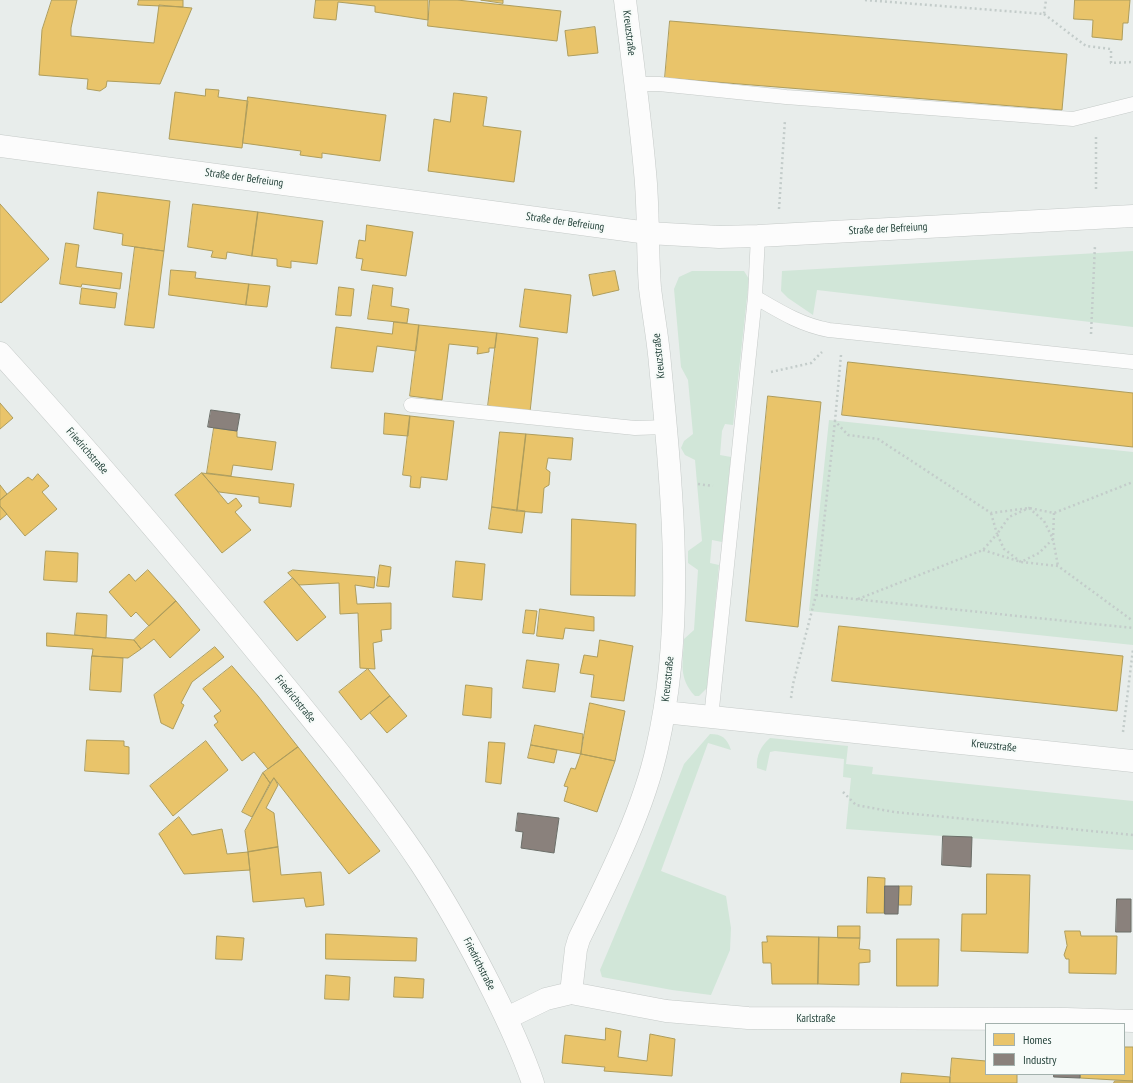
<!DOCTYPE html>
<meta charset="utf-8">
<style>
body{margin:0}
#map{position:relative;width:1133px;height:1083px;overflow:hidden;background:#e8edeb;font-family:"PT Sans Narrow",sans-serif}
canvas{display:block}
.legend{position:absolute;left:985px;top:1023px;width:140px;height:52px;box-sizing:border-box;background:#f7fbf9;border:1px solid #a3b1ad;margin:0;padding:5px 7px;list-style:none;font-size:12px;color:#24423a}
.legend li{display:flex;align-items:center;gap:8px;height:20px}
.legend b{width:20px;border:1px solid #a3b1ad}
</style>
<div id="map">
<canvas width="1133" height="1083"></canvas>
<ul class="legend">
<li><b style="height:11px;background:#e9c46a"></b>Homes</li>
<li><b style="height:11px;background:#8a817c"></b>Industry</li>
</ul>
</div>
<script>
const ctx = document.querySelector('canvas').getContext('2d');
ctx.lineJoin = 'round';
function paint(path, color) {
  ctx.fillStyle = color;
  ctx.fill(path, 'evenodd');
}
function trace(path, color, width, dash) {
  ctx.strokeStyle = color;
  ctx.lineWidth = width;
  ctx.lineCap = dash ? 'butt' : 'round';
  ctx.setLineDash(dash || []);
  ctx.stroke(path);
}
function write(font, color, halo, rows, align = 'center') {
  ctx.font = font + ' "PT Sans Narrow",sans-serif';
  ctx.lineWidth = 4;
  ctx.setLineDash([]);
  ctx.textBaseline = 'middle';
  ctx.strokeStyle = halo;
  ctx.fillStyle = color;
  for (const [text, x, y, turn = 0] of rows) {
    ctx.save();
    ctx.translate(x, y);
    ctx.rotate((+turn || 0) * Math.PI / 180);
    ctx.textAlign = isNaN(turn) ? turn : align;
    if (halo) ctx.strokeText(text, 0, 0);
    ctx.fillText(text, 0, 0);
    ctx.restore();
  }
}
paint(new Path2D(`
 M 1133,251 L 1133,327 L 817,290 L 813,315 L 788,298 L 781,291 L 782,271 Z
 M 692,271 L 744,271 L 749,279 L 733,425 L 725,424 L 722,431 L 720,455 L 731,457 L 722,542 L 712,540 L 710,563 L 719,565 L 707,688 L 699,696 L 695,696 C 678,678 683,662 684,639 L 694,630 L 698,570 L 688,563 L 688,551 L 702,541 L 695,460 L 685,455 L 681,448 L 684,441 L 693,434 L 688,380 L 681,367 L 674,289 L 679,277 Z
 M 829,420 L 1133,452 L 1133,645 L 809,611 Z
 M 710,734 C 722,734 727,738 731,750 L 708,743 L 661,871 L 726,896 L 731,928 L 730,950 L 711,995 L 672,990 L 602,977 L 600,970 L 644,866 L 684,764 Z
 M 770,738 L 848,746 L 846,764 L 873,767 L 872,774 L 1133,801 L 1133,850 L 846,829 L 851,778 L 843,777 L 844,759 L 775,751 L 770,752 L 766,771 L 757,768 C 756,755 761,746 770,738 Z`), '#d1e6d8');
const homes = new Path2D(`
 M 52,0 L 77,0 L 71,28 L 71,36 L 154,43 L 159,5 L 192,8 L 160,84 L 107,81 L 106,87 L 100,91 L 87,89 L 88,79 L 39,75 L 42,30 Z
 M 139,0 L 183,0 L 183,7 L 138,5 Z
 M 316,0 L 428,0 L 428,20 L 375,12 L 375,6 L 338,2 L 336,20 L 314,18 Z
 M 430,0 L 457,0 L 561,11 L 557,41 L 428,26 Z
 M 481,0 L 503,0 L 503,3 Z
 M 1075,0 L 1130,0 L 1128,23 L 1123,23 L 1122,40 L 1092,37 L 1093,20 L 1074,19 Z
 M 670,21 L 1067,54 L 1062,110 L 665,78 Z
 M 595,27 L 598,53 L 568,56 L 565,31 Z
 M 206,89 L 219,90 L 218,97 L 248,101 L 242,148 L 169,139 L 175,92 L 205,96 Z
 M 454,93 L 487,97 L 483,126 L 521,131 L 514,182 L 428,171 L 434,119 L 450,122 Z
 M 248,97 L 386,115 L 380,161 L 322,153 L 322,158 L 300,155 L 301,151 L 243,143 Z
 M 98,192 L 170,201 L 164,251 L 122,245 L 123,234 L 94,229 Z
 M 0,204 L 49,259 L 1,303 L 0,302 Z
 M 193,204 L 258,212 L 252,256 L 227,252 L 226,259 L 211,257 L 213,251 L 188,247 Z
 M 258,212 L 323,221 L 317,264 L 291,261 L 291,268 L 277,266 L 277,259 L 252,256 Z
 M 367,225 L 413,232 L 406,276 L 361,270 L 363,259 L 356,258 L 359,240 L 365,241 Z
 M 66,243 L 79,245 L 76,267 L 122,273 L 120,289 L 82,284 L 81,287 L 60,284 Z
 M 135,247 L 164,251 L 154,328 L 125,325 Z
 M 171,270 L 196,272 L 195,278 L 249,284 L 246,305 L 169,295 Z
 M 615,271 L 619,290 L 593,296 L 589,275 Z
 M 249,284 L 270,286 L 267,307 L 246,305 Z
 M 373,285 L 393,288 L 391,306 L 409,309 L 407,323 L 368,319 Z
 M 339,287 L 354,289 L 351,316 L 336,315 Z
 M 82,288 L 117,293 L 115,308 L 80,304 Z
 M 525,289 L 571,295 L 567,333 L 520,327 Z
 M 394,322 L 419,325 L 416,351 L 377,346 L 373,372 L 331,368 L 336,327 L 392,334 Z
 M 419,325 L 497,333 L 495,348 L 489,348 L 489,352 L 477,354 L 478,347 L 449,344 L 442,400 L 410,396 Z
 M 497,333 L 538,338 L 530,412 L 488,406 Z
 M 848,362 L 1133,393 L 1133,447 L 842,415 Z
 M 768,396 L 821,402 L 798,627 L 746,621 Z
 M 0,403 L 13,418 L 0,429 Z
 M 385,413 L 410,416 L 408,436 L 384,434 Z
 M 410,416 L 454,421 L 447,480 L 421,477 L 420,488 L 410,487 L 411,476 L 403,475 Z
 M 214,428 L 237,431 L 237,437 L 276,442 L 272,470 L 233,465 L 231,476 L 207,473 Z
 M 500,432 L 526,434 L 517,511 L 492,507 Z
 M 526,434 L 573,438 L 571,460 L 548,458 L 546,469 L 550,472 L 549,485 L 544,488 L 542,513 L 517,511 Z
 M 202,473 L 228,504 L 236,498 L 242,506 L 235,512 L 251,530 L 222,553 L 175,495 Z
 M 202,473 L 294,484 L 291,507 L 259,503 L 259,497 L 219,492 Z
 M 38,474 L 49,486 L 42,492 L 57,509 L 25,536 L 0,506 L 0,500 L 28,477 L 32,480 Z
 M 0,485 L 7,494 L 0,500 Z
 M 0,506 L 7,514 L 0,520 Z
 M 492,507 L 525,511 L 522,533 L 489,529 Z
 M 572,519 L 636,524 L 635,596 L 571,595 Z
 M 46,551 L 78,553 L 77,582 L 44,580 Z
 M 456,561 L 485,564 L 482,600 L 453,597 Z
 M 380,565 L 391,567 L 389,587 L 377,586 Z
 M 148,570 L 176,601 L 149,626 L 136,612 L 131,617 L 109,592 L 129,574 L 135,581 Z
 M 293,570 L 375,577 L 374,588 L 355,585 L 357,604 L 391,603 L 391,629 L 381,630 L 382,641 L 373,643 L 375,669 L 360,668 L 358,613 L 340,614 L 339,583 L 299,585 L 288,573 Z
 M 293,578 L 326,617 L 297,641 L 264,602 Z
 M 176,601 L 200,630 L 170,658 L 154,639 L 141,649 L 134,640 Z
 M 540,609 L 594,617 L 594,631 L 565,628 L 563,639 L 537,636 Z
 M 526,610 L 537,611 L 534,634 L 523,633 Z
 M 77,613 L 107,615 L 106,638 L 75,635 Z
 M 839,626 L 1123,656 L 1117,711 L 832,681 Z
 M 47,633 L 134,640 L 141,649 L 128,658 L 92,656 L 93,649 L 47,646 Z
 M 600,640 L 633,646 L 624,701 L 591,697 L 594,675 L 580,673 L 584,655 L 597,657 Z
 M 215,647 L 224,657 L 192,682 L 181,703 L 184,705 L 173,729 L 161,723 L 154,695 Z
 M 92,656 L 123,658 L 121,692 L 90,690 Z
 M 527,660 L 559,664 L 555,692 L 523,688 Z
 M 232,666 L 258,696 L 298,747 L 268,769 L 254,752 L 242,761 L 214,725 L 218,722 L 214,716 L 221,711 L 203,689 Z
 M 368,669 L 390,696 L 361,720 L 339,692 Z
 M 466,685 L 492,688 L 491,718 L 463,715 Z
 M 390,696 L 407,716 L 387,733 L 370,713 Z
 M 590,703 L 625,711 L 615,761 L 581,754 Z
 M 535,725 L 583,734 L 581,754 L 531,745 Z
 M 87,740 L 124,741 L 124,746 L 129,747 L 129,774 L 85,771 Z
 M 206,741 L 228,770 L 173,816 L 150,786 Z
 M 489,742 L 505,743 L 501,784 L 486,782 Z
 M 531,745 L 557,750 L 554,763 L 528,758 Z
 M 298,747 L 380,851 L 349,874 L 274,778 L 270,783 L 263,773 Z
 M 581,754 L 615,761 L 597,812 L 564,801 L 568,787 L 564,786 L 571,768 L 575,769 Z
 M 263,773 L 270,783 L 252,817 L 242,812 Z
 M 274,778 L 278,785 L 266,808 L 274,813 L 278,847 L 248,852 L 245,831 Z
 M 179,817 L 192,835 L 222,829 L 227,854 L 248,852 L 250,870 L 184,874 L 159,834 Z
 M 278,847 L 281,875 L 321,872 L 324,905 L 306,907 L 304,898 L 253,902 L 248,852 Z
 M 987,874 L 1030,875 L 1028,953 L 961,951 L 962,914 L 986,914 Z
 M 868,877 L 885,878 L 884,913 L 867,913 Z
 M 899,886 L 912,886 L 911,905 L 899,905 Z
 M 838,926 L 860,926 L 860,938 L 838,938 Z
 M 1065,931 L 1080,931 L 1081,936 L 1117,936 L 1116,974 L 1069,973 L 1069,959 L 1066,959 L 1064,955 L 1067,946 Z
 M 326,934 L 417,938 L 416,961 L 326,959 Z
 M 217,936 L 244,938 L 242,960 L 216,959 Z
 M 767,936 L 819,937 L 818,984 L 772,984 L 771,963 L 763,963 L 762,942 L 767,942 Z
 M 819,937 L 860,938 L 859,949 L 870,950 L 870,962 L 859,963 L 859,985 L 818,984 Z
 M 897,939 L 939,939 L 938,986 L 897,986 Z
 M 326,975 L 350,977 L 349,1000 L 325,999 Z
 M 395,977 L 424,979 L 423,998 L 394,997 Z
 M 606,1028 L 621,1031 L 618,1057 L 647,1061 L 650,1034 L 675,1039 L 672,1076 L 604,1071 L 605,1067 L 562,1063 L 565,1035 L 605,1040 Z
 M 1124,1047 L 1133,1047 L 1133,1081 L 1080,1078 L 1080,1074 L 1124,1074 Z
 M 952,1058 L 986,1061 L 986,1074 L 1017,1074 L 1017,1083 L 950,1083 Z
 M 902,1073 L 950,1077 L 950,1083 L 901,1083 Z
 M 1115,1081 L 1133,1081 L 1133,1083 L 1114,1083 Z`);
paint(homes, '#e9c46a');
trace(homes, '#ae9d5c', 1);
const industry = new Path2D(`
 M 211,410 L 240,414 L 237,431 L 208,427 Z
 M 518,813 L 559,818 L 554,853 L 521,848 L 523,832 L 516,831 Z
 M 943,836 L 972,837 L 971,867 L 942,865 Z
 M 885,886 L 899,886 L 898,914 L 885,914 Z
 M 1117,899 L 1131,899 L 1131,932 L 1116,932 Z
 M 1054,1074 L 1080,1074 L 1080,1078 L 1054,1077 Z`);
paint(industry, '#8a817c');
trace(industry, '#6b6e68', 1);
const service = new Path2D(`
 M 636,84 L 659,84 L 786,97 L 1073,119 L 1133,104
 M 755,297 C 779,311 801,325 829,330 L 1133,362
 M 411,405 L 635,428 L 666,427
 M 711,718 L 755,297 L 758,236`);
const minor = new Path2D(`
 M 664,712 L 1133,761
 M 571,993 L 576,949 L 579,939 C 608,880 643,812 657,748 C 686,622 672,492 660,364 C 658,339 653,313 650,288 C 647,249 649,211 645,172 C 640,115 632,57 625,0
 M 507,1018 L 546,999 L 571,993 L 666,1011 L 748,1018 L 1066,1019 L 1133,1021`);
const tertiary = new Path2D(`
 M 0,146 L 648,233 L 719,237 L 758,236 L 1133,216
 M 0,353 C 90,452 177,554 262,658 C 317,725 373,792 421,864 C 448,905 471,947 493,991 C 508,1021 522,1051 533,1083`);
trace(service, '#c5cac8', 15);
trace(minor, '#c5cac8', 23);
trace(tertiary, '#c5cac8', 23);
trace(new Path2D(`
 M 865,0 L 1044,14 L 1046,0
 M 1044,14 L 1086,46 L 1111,49 L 1111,63 L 1133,62
 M 1096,137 L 1096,190
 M 779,209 L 785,120
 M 1091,334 L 1095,245
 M 841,355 L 835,421 L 848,435 L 878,439 L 991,513 L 1029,508 L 1054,513 L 1133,482
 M 771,372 L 811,363 L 822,352
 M 698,484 L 713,486
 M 1029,508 L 1044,521 L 1053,539 L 1039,553 L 1021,562 L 1004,549 L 997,534 L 1009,517 Z
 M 1054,513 L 1053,539 L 1058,566
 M 983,550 L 1021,562 L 1058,566 L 1133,621
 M 816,595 L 1133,628
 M 858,599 L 983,550 L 997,534 L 991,513
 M 791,698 L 793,684 L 816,595 L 835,421
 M 1123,732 L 1133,649
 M 843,792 L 856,805 L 894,812 L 1133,835`), '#c3ccca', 2.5, [2, 3]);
trace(service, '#fcfcfc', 14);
trace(minor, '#fcfcfc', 22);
trace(tertiary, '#fcfcfc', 22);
write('11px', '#24423a', '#f7fbf9', [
 ["Kreuzstraße",629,33,83],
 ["Straße der Befreiung",244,178,8],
 ["Straße der Befreiung",565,222,8],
 ["Straße der Befreiung",888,229,-3],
 ["Kreuzstraße",659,356,-96],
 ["Friedrichstraße",87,451,49],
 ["Kreuzstraße",668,679,-84],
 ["Friedrichstraße",295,699,51],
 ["Kreuzstraße",994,746,6],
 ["Friedrichstraße",479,964,63],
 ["Karlstraße",816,1019]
]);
</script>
